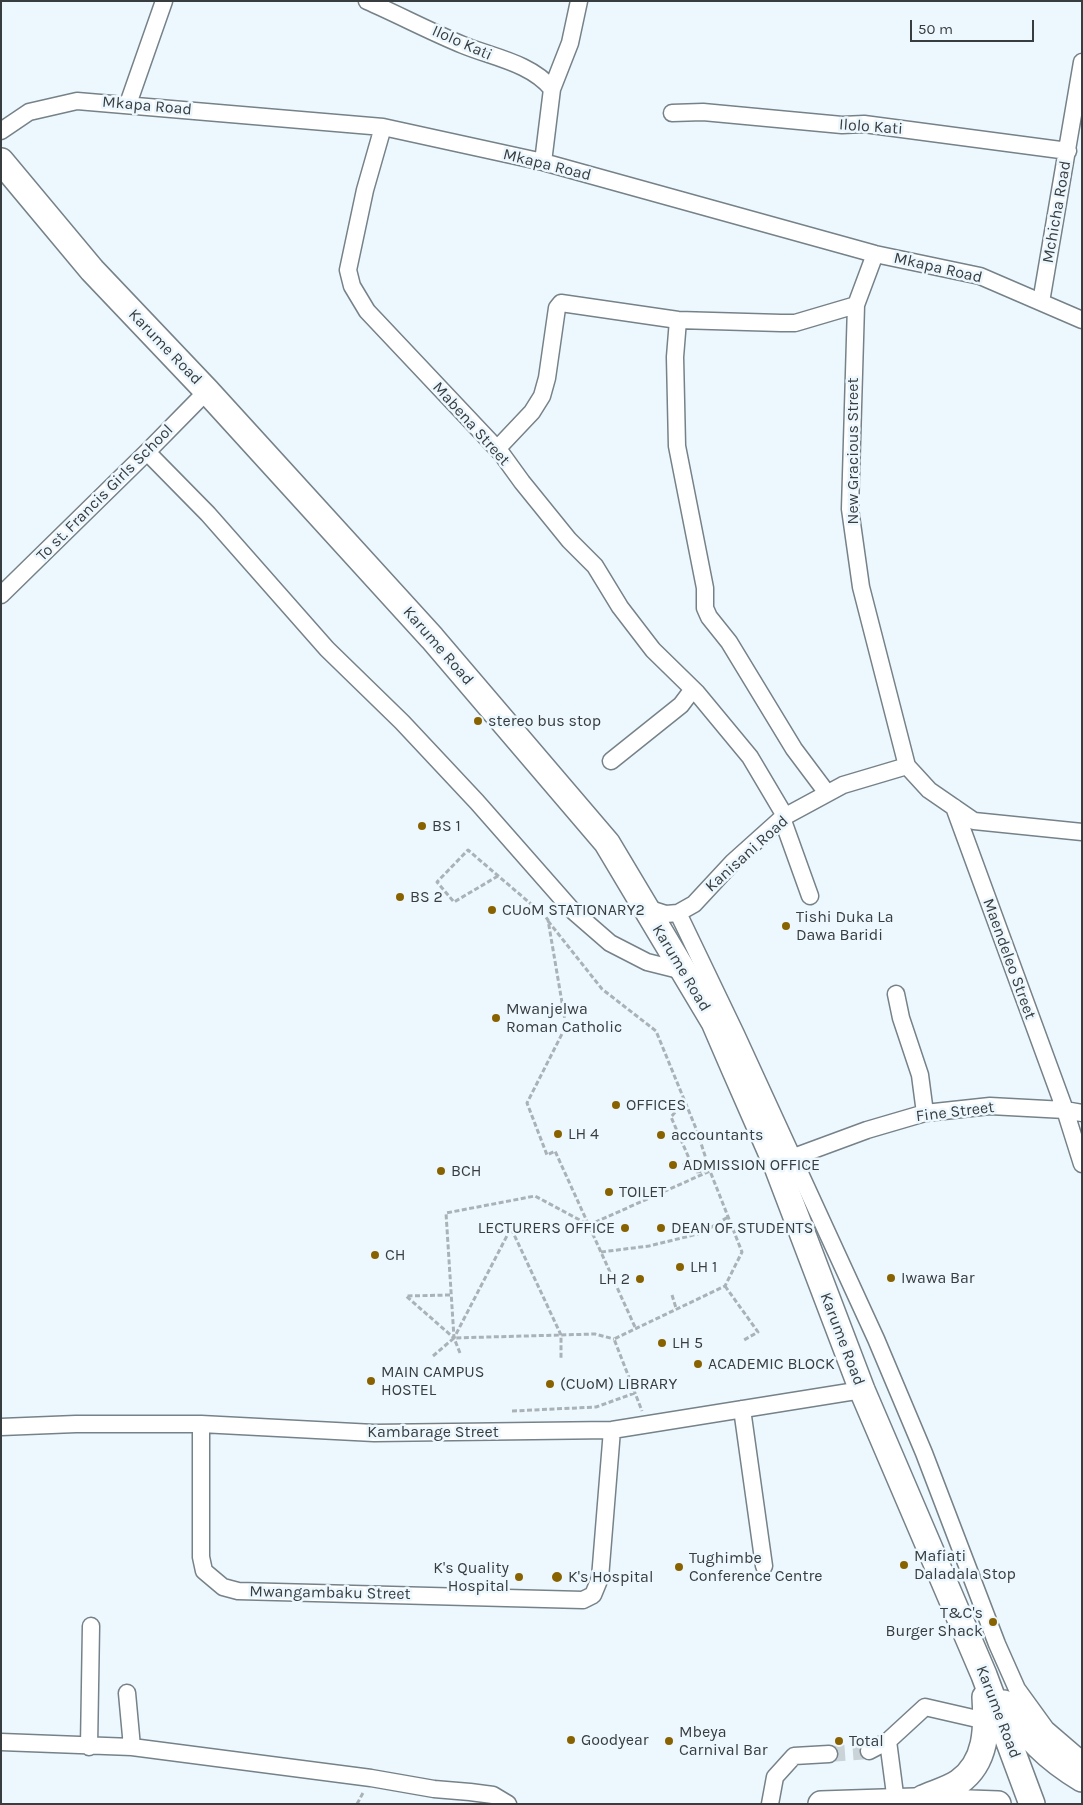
<!DOCTYPE html>
<style>
body{margin:0}
#map{position:relative;width:1083px;height:1805px;overflow:hidden;background:#edf8fe;font-family:Karla,sans-serif}
canvas{display:block}
.frame{position:absolute;inset:0;border:2px solid #383d40;pointer-events:none}
.scale{position:absolute;left:910px;top:20px;width:124px;height:22px;box-sizing:border-box;border:2px solid #383d40;border-top:0;padding-left:6px;font-size:15px;line-height:18px;white-space:nowrap;color:#383d40;-webkit-text-stroke:4px #edf8fe;paint-order:stroke}
</style>
<div id="map">
<canvas width="1083" height="1805"></canvas>
<div class="frame"></div>
<div class="scale">50 m</div>
</div>
<script>
const ctx = document.querySelector('canvas').getContext('2d');
ctx.lineJoin = 'round';
function trace(path, color, width, dash) {
  ctx.strokeStyle = color;
  ctx.lineWidth = width;
  ctx.lineCap = dash ? 'butt' : 'round';
  ctx.setLineDash(dash || []);
  ctx.stroke(path);
}
function write(font, color, halo, rows, align = 'center') {
  ctx.font = font + ' Karla,sans-serif';
  ctx.lineWidth = 5;
  ctx.setLineDash([]);
  ctx.textBaseline = 'middle';
  ctx.strokeStyle = halo;
  ctx.fillStyle = color;
  for (const [text, x, y, turn = 0] of rows) {
    ctx.save();
    ctx.translate(x, y);
    ctx.rotate((+turn || 0) * Math.PI / 180);
    ctx.textAlign = isNaN(turn) ? turn : align;
    if (halo) ctx.strokeText(text, 0, 0);
    ctx.fillText(text, 0, 0);
    ctx.restore();
  }
}
trace(new Path2D(`
 M 829,1754 L 869,1751`), '#c9d3d8', 16, [16, 8]);
const minor = new Path2D(`
 M 367,1 C 399,15 431,32 463,45 C 492,57 531,63 552,89
 M 128,104 L 164,1
 M 672,113 L 703,112 L 842,125 L 864,124 L 1068,151
 M 383,127 L 365,190 L 348,270 L 352,286 L 367,311 L 501,453 L 522,482 L 569,540 L 595,566 L 620,607 L 653,650 L 697,693 L 750,757 L 785,816
 M 1,131 L 29,112 L 77,101 L 383,127 L 543,162 L 875,254 L 980,276 L 1082,320
 M 543,162 L 552,89 L 570,43 L 579,1
 M 875,254 L 856,305 L 850,509 L 861,587 L 907,766 L 929,790 L 974,821 L 1082,832
 M 1041,302 L 1082,62
 M 678,320 L 675,357 L 677,446 L 705,588 L 705,608 L 709,617 L 729,642 L 794,749 L 827,793
 M 497,449 L 532,412 L 542,396 L 547,378 L 557,308 L 561,303 L 678,320 L 781,323 L 795,323 L 856,305
 M 147,452 L 208,514 L 327,649 L 402,722 L 477,802 L 572,910 L 610,943 L 647,962 L 683,971
 M 1,595 L 147,452 L 207,391
 M 611,761 L 681,705 L 693,689
 M 954,807 L 1065,1110 L 1082,1164
 M 782,818 L 810,896
 M 644,907 L 666,914 L 678,913 L 694,904 L 733,862 L 782,818 L 843,785 L 907,766
 M 678,913 L 736,1034 L 876,1339 L 924,1453 L 997,1644 L 1017,1689 L 1046,1729 L 1082,1760
 M 896,994 L 901,1018 L 920,1075 L 925,1113
 M 783,1161 L 867,1130 L 925,1113 L 990,1106 L 1065,1110 L 1082,1113
 M 742,1409 L 764,1566
 M 201,1424 L 201,1557 L 204,1571 L 223,1587 L 238,1591 L 583,1600 L 593,1595 L 600,1578 L 612,1430
 M 1,1427 L 76,1424 L 201,1424 L 374,1433 L 612,1430 L 862,1390
 M 127,1693 L 132,1747
 M 1,1742 L 132,1747 L 371,1778 L 434,1789 L 470,1792 L 493,1795 L 508,1804
 M 89,1747 L 91,1626
 M 869,1751 L 888,1741
 M 896,1802 L 888,1741 L 925,1707 L 986,1721
 M 770,1804 L 775,1777 L 794,1756 L 829,1754`);
const highway = new Path2D(`
 M 1,161 L 92,270 L 207,391 L 432,638 L 607,843 L 714,1022 L 733,1066 L 776,1164 L 862,1390 L 984,1675 L 1032,1804
 M 1004,1703 C 1027,1737 1047,1758 1082,1779
 M 923,1798 C 934,1793 949,1789 959,1782 C 987,1762 987,1728 985,1697
 M 821,1804 L 914,1801 L 998,1804`);
trace(minor, '#768289', 19);
trace(highway, '#768289', 28);
trace(new Path2D(`
 M 498,876 L 454,902 L 437,882 L 468,850 L 545,916 L 548,920 L 566,1026 L 527,1103 L 547,1155 L 555,1151 L 635,1327
 M 548,921 L 602,989 L 656,1031 L 697,1131 L 710,1171 L 742,1252 L 725,1286 L 614,1339 L 642,1411
 M 685,1101 L 671,1117 L 695,1172 L 707,1171
 M 683,1165 L 690,1161
 M 601,1252 L 649,1246 L 702,1233 L 728,1217
 M 725,1286 L 758,1332 L 744,1340
 M 450,1295 L 406,1296 L 454,1338 L 511,1228 L 561,1335 L 561,1358
 M 672,1295 L 676,1308
 M 460,1353 L 454,1338 L 446,1213 L 535,1196 L 589,1225 L 710,1171
 M 433,1356 L 454,1338 L 595,1334 L 614,1339
 M 512,1411 L 596,1407 L 635,1393
 M 357,1804 L 364,1791`), '#a9b2b7', 3, [5, 2.5]);
trace(minor, '#fff', 16);
trace(highway, '#fff', 25);
for (const [x, y, r, color] of [
 [478,721,5,"#896200"],
 [422,826,5,"#896200"],
 [400,897,5,"#896200"],
 [492,910,5,"#896200"],
 [786,926,5,"#896200"],
 [496,1018,5,"#896200"],
 [616,1105,5,"#896200"],
 [558,1134,5,"#896200"],
 [661,1135,5,"#896200"],
 [673,1165,5,"#896200"],
 [441,1171,5,"#896200"],
 [609,1192,5,"#896200"],
 [625,1228,5,"#896200"],
 [661,1228,5,"#896200"],
 [375,1255,5,"#896200"],
 [680,1267,5,"#896200"],
 [891,1278,5,"#896200"],
 [640,1279,5,"#896200"],
 [662,1343,5,"#896200"],
 [698,1364,5,"#896200"],
 [371,1381,5,"#896200"],
 [550,1384,5,"#896200"],
 [904,1565,5,"#896200"],
 [679,1567,5,"#896200"],
 [519,1577,5,"#896200"],
 [557,1577,6,"#896200"],
 [993,1622,5,"#896200"],
 [571,1740,5,"#896200"],
 [669,1741,5,"#896200"],
 [839,1741,5,"#896200"]
]) {
  const dot = new Path2D();
  dot.arc(x, y, r, 0, 2 * Math.PI);
  ctx.fillStyle = color;
  ctx.fill(dot);
  trace(dot, '#edf8fe', 2);
}
write('16px', '#383d40', '#edf8fe', [
 ["Ilolo Kati",462,43,24],
 ["Mkapa Road",147,106,5],
 ["Ilolo Kati",871,127,4],
 ["Mkapa Road",547,165,14],
 ["Mchicha Road",1057,212,-80],
 ["Mkapa Road",938,268,13],
 ["Karume Road",165,347,46],
 ["Mabena Street",471,424,48],
 ["New Gracious Street",853,451,-90],
 ["To st. Francis Girls School",105,493,-45],
 ["Karume Road",438,646,49],
 ["Kanisani Road",747,854,-42],
 ["Maendeleo Street",1009,959,70],
 ["Karume Road",681,968,59],
 ["Fine Street",955,1112,-7],
 ["Karume Road",842,1339,69],
 ["Kambarage Street",433,1432],
 ["Mwangambaku Street",330,1593,1],
 ["Karume Road",998,1712,69]
]);
write('16px', '#383d40', '#edf8fe', [
 ["stereo bus stop",488,721],
 ["BS 1",432,826],
 ["BS 2",410,897],
 ["CUoM STATIONARY2",502,910],
 ["Tishi Duka La",796,917],
 ["Dawa Baridi",796,935],
 ["Mwanjelwa",506,1009],
 ["Roman Catholic",506,1027],
 ["OFFICES",626,1105],
 ["LH 4",568,1134],
 ["accountants",671,1135],
 ["ADMISSION OFFICE",683,1165],
 ["BCH",451,1171],
 ["TOILET",619,1192],
 ["LECTURERS OFFICE",615,1228,"right"],
 ["DEAN OF STUDENTS",671,1228],
 ["CH",385,1255],
 ["LH 1",690,1267],
 ["Iwawa Bar",901,1278],
 ["LH 2",630,1279,"right"],
 ["LH 5",672,1343],
 ["ACADEMIC BLOCK",708,1364],
 ["MAIN CAMPUS",381,1372],
 ["HOSTEL",381,1390],
 ["(CUoM) LIBRARY",560,1384],
 ["Mafiati",914,1556],
 ["Daladala Stop",914,1574],
 ["Tughimbe",689,1558],
 ["Conference Centre",689,1576],
 ["K's Quality",509,1568,"right"],
 ["Hospital",509,1586,"right"],
 ["K's Hospital",568,1577],
 ["T&C's",983,1613,"right"],
 ["Burger Shack",983,1631,"right"],
 ["Mbeya",679,1732],
 ["Carnival Bar",679,1750],
 ["Goodyear",581,1740],
 ["Total",849,1741]
], 'left');
</script>
